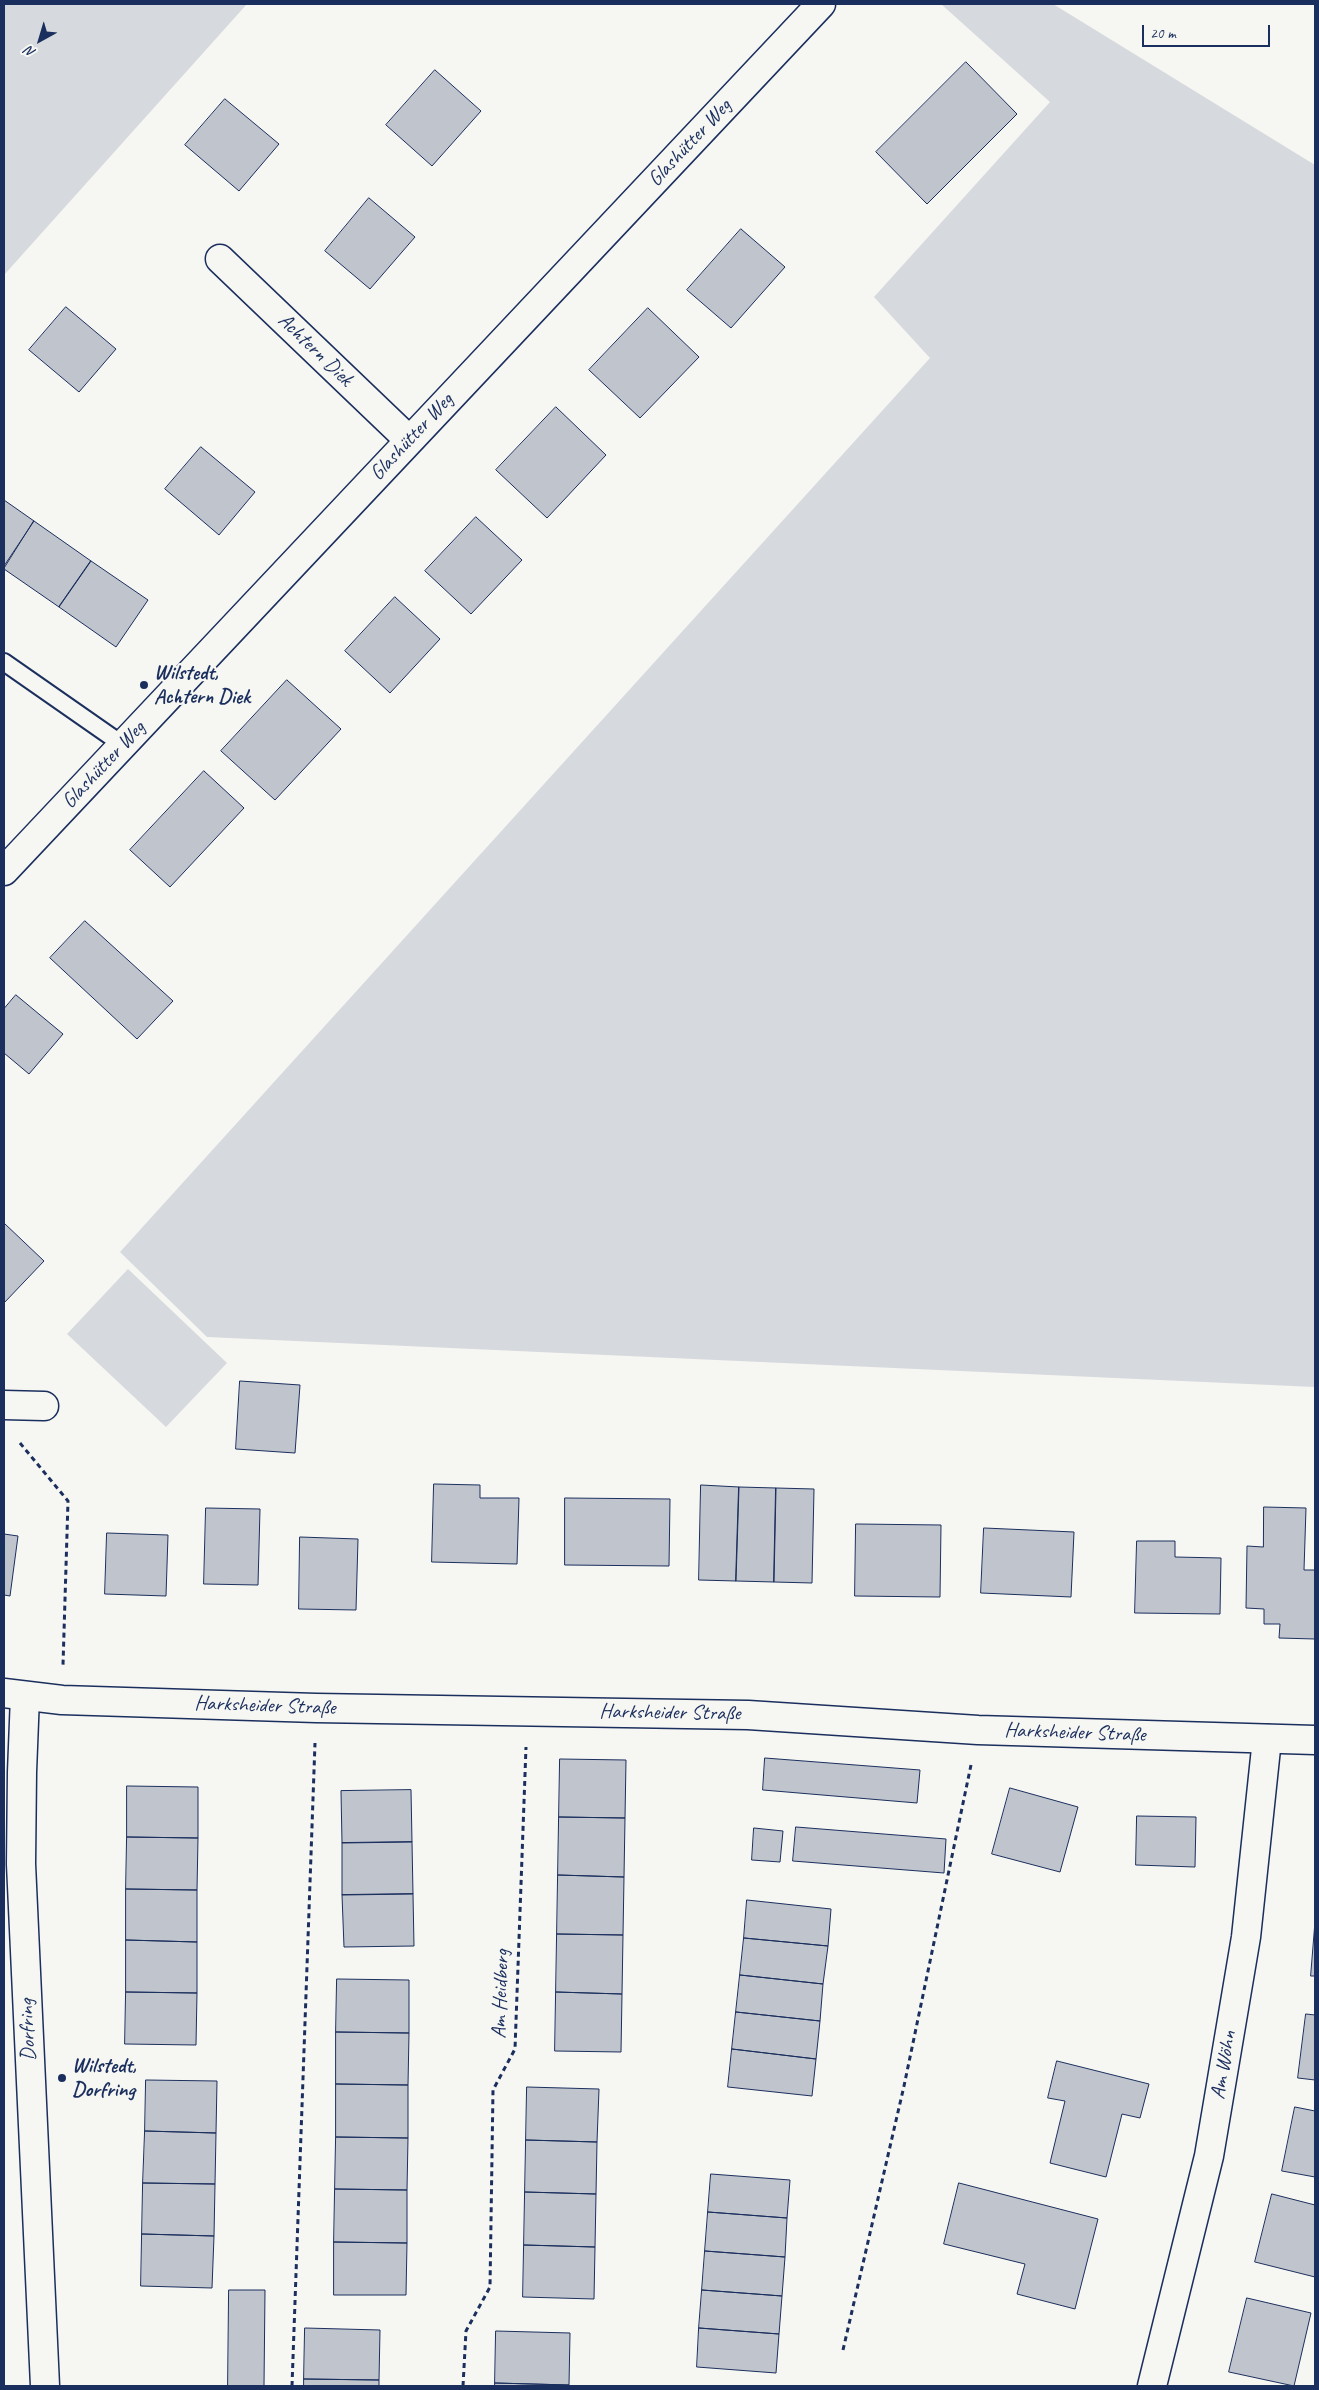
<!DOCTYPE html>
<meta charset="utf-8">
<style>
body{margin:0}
#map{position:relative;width:1319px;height:2390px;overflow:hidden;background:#f6f6f2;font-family:Caveat,sans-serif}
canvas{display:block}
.frame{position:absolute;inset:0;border:5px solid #1b2f5e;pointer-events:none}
.north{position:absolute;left:15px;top:15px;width:50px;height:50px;-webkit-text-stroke:4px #f6f6f2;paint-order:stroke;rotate:219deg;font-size:14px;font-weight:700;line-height:20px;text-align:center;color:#1b2f5e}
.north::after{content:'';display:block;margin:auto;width:18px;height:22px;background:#1b2f5e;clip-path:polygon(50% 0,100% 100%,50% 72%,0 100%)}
.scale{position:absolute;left:1142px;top:25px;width:128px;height:22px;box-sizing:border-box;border:2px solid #1b2f5e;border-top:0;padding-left:6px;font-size:15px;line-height:18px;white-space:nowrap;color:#1b2f5e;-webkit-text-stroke:4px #f6f6f2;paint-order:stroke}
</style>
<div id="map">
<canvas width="1319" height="2390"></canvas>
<div class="frame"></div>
<div class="north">N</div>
<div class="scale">20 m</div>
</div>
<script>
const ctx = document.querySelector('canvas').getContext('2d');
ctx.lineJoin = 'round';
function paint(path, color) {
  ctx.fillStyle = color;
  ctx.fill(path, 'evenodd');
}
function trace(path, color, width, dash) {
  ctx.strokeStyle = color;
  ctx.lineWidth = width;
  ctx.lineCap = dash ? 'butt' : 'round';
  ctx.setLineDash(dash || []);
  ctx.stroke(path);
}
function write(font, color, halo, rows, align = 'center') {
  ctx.font = font + ' Caveat,sans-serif';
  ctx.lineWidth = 4.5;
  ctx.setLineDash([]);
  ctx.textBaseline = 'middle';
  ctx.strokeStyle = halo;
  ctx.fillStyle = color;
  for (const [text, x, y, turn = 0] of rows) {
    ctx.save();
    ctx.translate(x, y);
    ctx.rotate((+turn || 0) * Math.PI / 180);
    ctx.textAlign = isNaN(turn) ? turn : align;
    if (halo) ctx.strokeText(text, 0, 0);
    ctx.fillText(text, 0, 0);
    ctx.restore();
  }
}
paint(new Path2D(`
 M 4,4 L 247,4 L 4,275 Z
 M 941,4 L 1053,4 L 1315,165 L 1315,1387 L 207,1337 L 120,1252 L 930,358 L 874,297 L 1050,102 Z
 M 128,1269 L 227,1363 L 166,1427 L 67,1334 Z`), '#d6d9dd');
const building = new Path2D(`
 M 966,62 L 1017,114 L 927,204 L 876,152 Z
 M 435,70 L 481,111 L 432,166 L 386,125 Z
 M 225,99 L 279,144 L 239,191 L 185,145 Z
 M 369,198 L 415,237 L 370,289 L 325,251 Z
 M 741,229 L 785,267 L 731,328 L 687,290 Z
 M 66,307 L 116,349 L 79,392 L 29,350 Z
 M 648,308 L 699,357 L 640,418 L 589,370 Z
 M 556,407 L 606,455 L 547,518 L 496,470 Z
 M 201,447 L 255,492 L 219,535 L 165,489 Z
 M 4,500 L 34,521 L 4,566 Z
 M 476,517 L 522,560 L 471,614 L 425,571 Z
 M 34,521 L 91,561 L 59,607 L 4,569 Z
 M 91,561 L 148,600 L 116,647 L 59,607 Z
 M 395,597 L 440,639 L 390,693 L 345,651 Z
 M 287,680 L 341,729 L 275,800 L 221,751 Z
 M 204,771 L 244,808 L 170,887 L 130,850 Z
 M 85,921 L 173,1001 L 137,1039 L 50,958 Z
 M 16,995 L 63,1034 L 29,1074 L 4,1053 L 4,1009 Z
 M 4,1223 L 44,1261 L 4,1303 Z
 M 240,1381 L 300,1385 L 295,1453 L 236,1449 Z
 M 434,1484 L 480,1485 L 480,1498 L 519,1498 L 517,1564 L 432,1562 Z
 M 701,1485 L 739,1487 L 736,1581 L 699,1580 Z
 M 739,1487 L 776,1488 L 774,1582 L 736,1581 Z
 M 776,1488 L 814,1489 L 812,1583 L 774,1582 Z
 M 565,1498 L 670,1499 L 669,1566 L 565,1565 Z
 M 1264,1507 L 1306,1508 L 1304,1570 L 1315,1570 L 1315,1639 L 1279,1638 L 1280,1624 L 1264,1624 L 1264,1609 L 1246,1608 L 1247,1546 L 1263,1547 Z
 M 206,1508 L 260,1509 L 258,1585 L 204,1584 Z
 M 856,1524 L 941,1525 L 940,1597 L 855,1596 Z
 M 984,1528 L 1074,1532 L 1071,1597 L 981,1593 Z
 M 107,1533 L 168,1535 L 166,1596 L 105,1594 Z
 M 4,1534 L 18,1536 L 10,1596 L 4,1595 Z
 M 300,1537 L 358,1539 L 356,1610 L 299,1609 Z
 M 1137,1541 L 1175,1541 L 1175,1557 L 1221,1558 L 1220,1614 L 1135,1613 Z
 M 765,1758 L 920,1770 L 917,1803 L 763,1790 Z
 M 560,1759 L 626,1760 L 625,1818 L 559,1817 Z
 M 127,1786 L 198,1787 L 198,1838 L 127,1837 Z
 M 1010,1788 L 1078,1807 L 1060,1872 L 992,1854 Z
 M 411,1790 L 412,1842 L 342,1843 L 341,1791 Z
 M 1137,1816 L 1196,1817 L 1195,1867 L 1136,1865 Z
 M 559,1817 L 625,1818 L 624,1877 L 558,1875 Z
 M 796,1827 L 946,1839 L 944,1873 L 793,1861 Z
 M 754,1828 L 783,1831 L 780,1862 L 752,1860 Z
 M 127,1837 L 198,1838 L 197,1890 L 126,1889 Z
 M 412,1842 L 413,1894 L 342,1895 L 342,1843 Z
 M 558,1875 L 624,1877 L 623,1935 L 557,1934 Z
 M 126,1889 L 197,1890 L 197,1942 L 126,1940 Z
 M 413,1894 L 414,1946 L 344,1947 L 342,1895 Z
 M 747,1900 L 831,1909 L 828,1946 L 744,1938 Z
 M 1315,1922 L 1315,1976 L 1311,1976 Z
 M 557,1934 L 623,1935 L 622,1994 L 556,1992 Z
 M 744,1938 L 828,1946 L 823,1984 L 740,1975 Z
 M 126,1940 L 197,1942 L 197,1993 L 126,1992 Z
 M 740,1975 L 823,1984 L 820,2021 L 736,2012 Z
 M 337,1979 L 409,1980 L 409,2033 L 336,2032 Z
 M 126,1992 L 197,1993 L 196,2045 L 125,2044 Z
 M 556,1992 L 622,1994 L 621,2052 L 555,2051 Z
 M 736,2012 L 820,2021 L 816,2059 L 732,2049 Z
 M 1306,2014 L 1315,2015 L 1315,2080 L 1298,2078 Z
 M 336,2032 L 409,2033 L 408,2085 L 336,2084 Z
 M 732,2049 L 816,2059 L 812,2096 L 728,2087 Z
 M 1057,2061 L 1149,2084 L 1140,2118 L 1122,2114 L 1106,2177 L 1050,2163 L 1065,2101 L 1048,2098 Z
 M 146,2080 L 217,2081 L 216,2133 L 145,2131 Z
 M 336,2084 L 408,2085 L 408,2138 L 336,2137 Z
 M 527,2087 L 599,2089 L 597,2142 L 526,2140 Z
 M 1295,2107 L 1315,2111 L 1315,2177 L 1282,2171 Z
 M 145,2131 L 216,2133 L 215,2184 L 143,2183 Z
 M 336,2137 L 408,2138 L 407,2190 L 335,2189 Z
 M 526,2140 L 597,2142 L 596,2194 L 525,2192 Z
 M 711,2174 L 790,2180 L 787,2218 L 708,2212 Z
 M 143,2183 L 215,2184 L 214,2236 L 142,2234 Z
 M 959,2183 L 1098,2219 L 1075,2309 L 1017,2294 L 1025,2264 L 944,2244 Z
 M 335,2189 L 407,2190 L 407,2243 L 334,2242 Z
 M 525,2192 L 596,2194 L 595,2247 L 524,2245 Z
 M 1272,2194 L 1315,2205 L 1315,2277 L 1255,2262 Z
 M 708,2212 L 787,2218 L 785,2257 L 705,2251 Z
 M 142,2234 L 214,2236 L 212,2288 L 141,2286 Z
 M 334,2242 L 407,2243 L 406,2295 L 334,2295 Z
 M 524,2245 L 595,2247 L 594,2299 L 523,2297 Z
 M 705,2251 L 785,2257 L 782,2296 L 702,2290 Z
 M 229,2290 L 265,2290 L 264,2386 L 228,2386 Z
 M 702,2290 L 782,2296 L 779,2334 L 699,2328 Z
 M 1247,2298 L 1311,2313 L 1294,2386 L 1229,2372 Z
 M 305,2328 L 380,2330 L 379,2380 L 304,2379 Z
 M 699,2328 L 779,2334 L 776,2373 L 697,2367 Z
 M 496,2331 L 570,2333 L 569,2385 L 495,2383 Z
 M 304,2379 L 379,2380 L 379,2386 L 304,2386 Z
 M 495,2383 L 569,2385 L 569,2386 L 495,2386 Z`);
paint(building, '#c0c4cd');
trace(building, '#1b2f5e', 1);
const lane = new Path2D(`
 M 4,662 L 123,745`);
const street = new Path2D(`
 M 220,259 L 409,440
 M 4,871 L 821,4
 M 4,1405 L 44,1406
 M 25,1696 L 22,1772 L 21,1864 L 45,2386
 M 1152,2386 L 1209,2156 L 1246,1937 L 1267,1739`);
const secondary = new Path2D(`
 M 4,1693 L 62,1700 L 316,1708 L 748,1715 L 978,1730 L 1315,1740`);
trace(lane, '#1b2f5e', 20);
trace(street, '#1b2f5e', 31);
trace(secondary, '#1b2f5e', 31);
trace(new Path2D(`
 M 20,1443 L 68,1501 L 63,1665
 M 843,2350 L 904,2086 L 971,1765
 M 292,2386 L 315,1743
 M 463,2386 L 466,2331 L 490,2287 L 493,2090 L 515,2049 L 526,1747`), '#1b2f5e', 3, [5, 4]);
trace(lane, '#f6f6f2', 16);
trace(street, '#f6f6f2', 28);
trace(secondary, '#f6f6f2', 28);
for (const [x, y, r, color] of [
 [144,685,5,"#1b2f5e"],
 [62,2078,5,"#1b2f5e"]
]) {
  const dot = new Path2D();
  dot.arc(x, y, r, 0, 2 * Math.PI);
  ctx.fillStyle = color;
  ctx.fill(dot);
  trace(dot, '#f6f6f2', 2);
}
write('21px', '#1b2f5e', '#f6f6f2', [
 ["Glashütter Weg",690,143,-47],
 ["Achtern Diek",315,350,44],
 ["Glashütter Weg",412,437,-47],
 ["Glashütter Weg",104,765,-47],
 ["Harksheider Straße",265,1706,2],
 ["Harksheider Straße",670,1713,1],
 ["Harksheider Straße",1075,1733,2],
 ["Am Heidberg",501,1994,-88],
 ["Dorfring",28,2030,-92],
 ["Am Wöhn",1224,2065,-80]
]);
write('bold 21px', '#1b2f5e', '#f6f6f2', [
 ["Wilstedt,",154,673],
 ["Achtern Diek",154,697],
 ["Wilstedt,",72,2066],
 ["Dorfring",72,2090]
], 'left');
</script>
